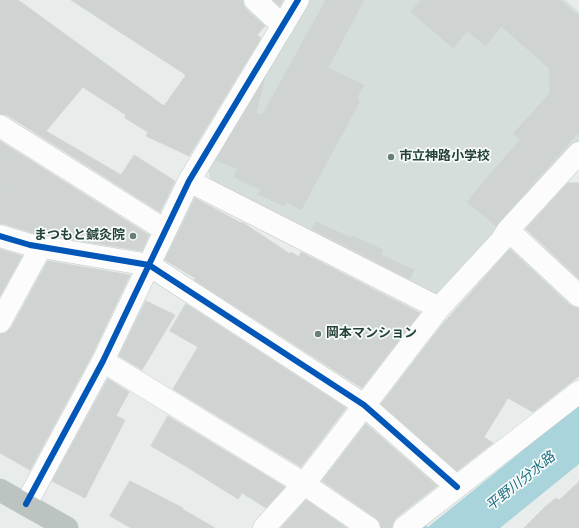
<!DOCTYPE html>
<meta charset="utf-8">
<style>
body{margin:0}
canvas{display:block;background:#e8edeb}
</style>
<canvas width="579" height="528"></canvas>
<script>
const ctx = document.querySelector('canvas').getContext('2d');
ctx.lineJoin = 'round';
function paint(path, color) {
  ctx.fillStyle = color;
  ctx.fill(path, 'evenodd');
}
function trace(path, color, width, dash) {
  ctx.strokeStyle = color;
  ctx.lineWidth = width;
  ctx.lineCap = dash ? 'butt' : 'round';
  ctx.setLineDash(dash || []);
  ctx.stroke(path);
}
function write(font, color, halo, rows, align = 'center') {
  ctx.font = font + ' Roboto,"Noto Sans JP",sans-serif';
  ctx.lineWidth = 3.5;
  ctx.setLineDash([]);
  ctx.textBaseline = 'middle';
  ctx.strokeStyle = halo;
  ctx.fillStyle = color;
  for (const [text, x, y, turn = 0] of rows) {
    ctx.save();
    ctx.translate(x, y);
    ctx.rotate((+turn || 0) * Math.PI / 180);
    ctx.textAlign = isNaN(turn) ? turn : align;
    if (halo) ctx.strokeText(text, 0, 0);
    ctx.fillText(text, 0, 0);
    ctx.restore();
  }
}
paint(new Path2D(`
 M 305,0 L 565,0 L 579,12 L 579,143 L 437,301 L 213,188 L 208,171 Z`), '#d6dedb');
paint(new Path2D(`
 M 579,405 L 579,464 L 500,528 L 411,528 L 419,520 L 428,527 Z`), '#a9d4db');
const building = new Path2D(`
 M 0,0 L 18,0 L 164,106 L 186,75 L 71,0 L 243,0 L 243,4 L 246,9 L 265,26 L 257,35 L 261,38 L 189,156 L 146,136 L 148,132 L 125,118 L 126,115 L 83,87 L 46,131 L 121,175 L 134,155 L 175,181 L 160,212 L 7,115 L 0,114 Z
 M 273,0 L 283,0 L 280,6 Z
 M 326,0 L 364,0 L 328,68 L 364,85 L 357,98 L 360,101 L 301,210 L 287,202 L 284,206 L 258,194 L 261,190 L 234,177 L 237,169 L 216,160 L 265,78 L 256,113 L 262,115 Z
 M 421,0 L 560,0 L 579,16 L 579,132 L 496,226 L 467,202 L 490,174 L 521,139 L 513,134 L 550,93 L 549,68 L 501,26 L 486,46 L 467,31 L 453,48 L 411,12 Z
 M 0,141 L 149,235 L 142,251 L 33,233 L 4,224 L 0,224 Z
 M 568,183 L 579,183 L 579,279 L 526,229 Z
 M 195,198 L 241,223 L 242,222 L 290,254 L 291,252 L 299,257 L 301,252 L 420,313 L 362,388 L 194,280 L 195,278 L 165,260 Z
 M 316,222 L 352,238 L 353,236 L 383,250 L 381,255 L 414,270 L 410,279 L 312,229 Z
 M 0,249 L 22,256 L 0,296 Z
 M 510,249 L 570,305 L 576,308 L 579,308 L 579,376 L 533,412 L 508,398 L 484,437 L 493,443 L 457,471 L 381,404 L 441,326 Z
 M 48,261 L 130,275 L 92,355 L 30,470 L 0,453 L 0,334 L 6,333 L 11,328 Z
 M 146,301 L 175,315 L 142,370 L 119,356 Z
 M 186,304 L 346,408 L 301,467 L 173,389 L 198,347 L 170,331 Z
 M 108,379 L 129,392 L 116,416 L 125,420 L 85,498 L 52,481 Z
 M 168,416 L 285,487 L 266,508 L 242,493 L 238,499 L 187,467 L 151,446 Z
 M 366,424 L 437,486 L 396,518 L 393,523 L 392,528 L 381,528 L 380,522 L 376,518 L 322,481 Z
 M 130,481 L 183,508 L 182,509 L 215,528 L 131,528 L 110,516 Z
 M 579,482 L 579,528 L 524,528 L 546,506 L 556,498 L 559,500 Z
 M 306,500 L 347,528 L 281,528 Z`);
paint(building, '#cfd4d2');
trace(building, '#d1d6d4', 1);
const street = new Path2D(`
 M 255,0 L 283,26
 M 0,126 L 165,230
 M 189,181 L 439,308
 M 508,230 L 579,296
 M 0,236 L 30,245 L 149,265 L 364,405 L 457,487
 M 0,322 L 41,247
 M 103,361 L 304,484 L 369,528
 M 26,504 L 103,361 L 189,181 L 298,0
 M 264,528 L 304,484 L 439,308 L 501,241 L 508,230 L 579,153
 M 404,528 L 579,392`);
const highway = new Path2D(`
 M 0,490 L 67,528`);
trace(street, '#c5cac8', 23);
trace(highway, '#c3ccc9', 23);
trace(street, '#fcfcfc', 22);
trace(highway, '#bcc4c2', 22);
trace(new Path2D(`
 M 0,236 L 30,245 L 149,265 L 364,405 L 457,487
 M 26,504 L 103,361 L 189,181 L 298,0`), '#0057b8', 6);
for (const [x, y, r, color] of [
 [391,157,4,"#697e78"],
 [133,236,4,"#697e78"],
 [318,334,4,"#697e78"]
]) {
  const dot = new Path2D();
  dot.arc(x, y, r, 0, 2 * Math.PI);
  ctx.fillStyle = color;
  ctx.fill(dot);
  trace(dot, '#f7fbf9', 1.5);
}
write('bold 13px', '#24423a', '#f7fbf9', [
 ["市立神路小学校",399,157],
 ["まつもと鍼灸院",125,236,"right"],
 ["岡本マンション",326,334]
], 'left');
write('italic 14px', '#1c6f80', '#f7fbf9', [
 ["平野川分水路",521,482,-39]
]);
</script>
